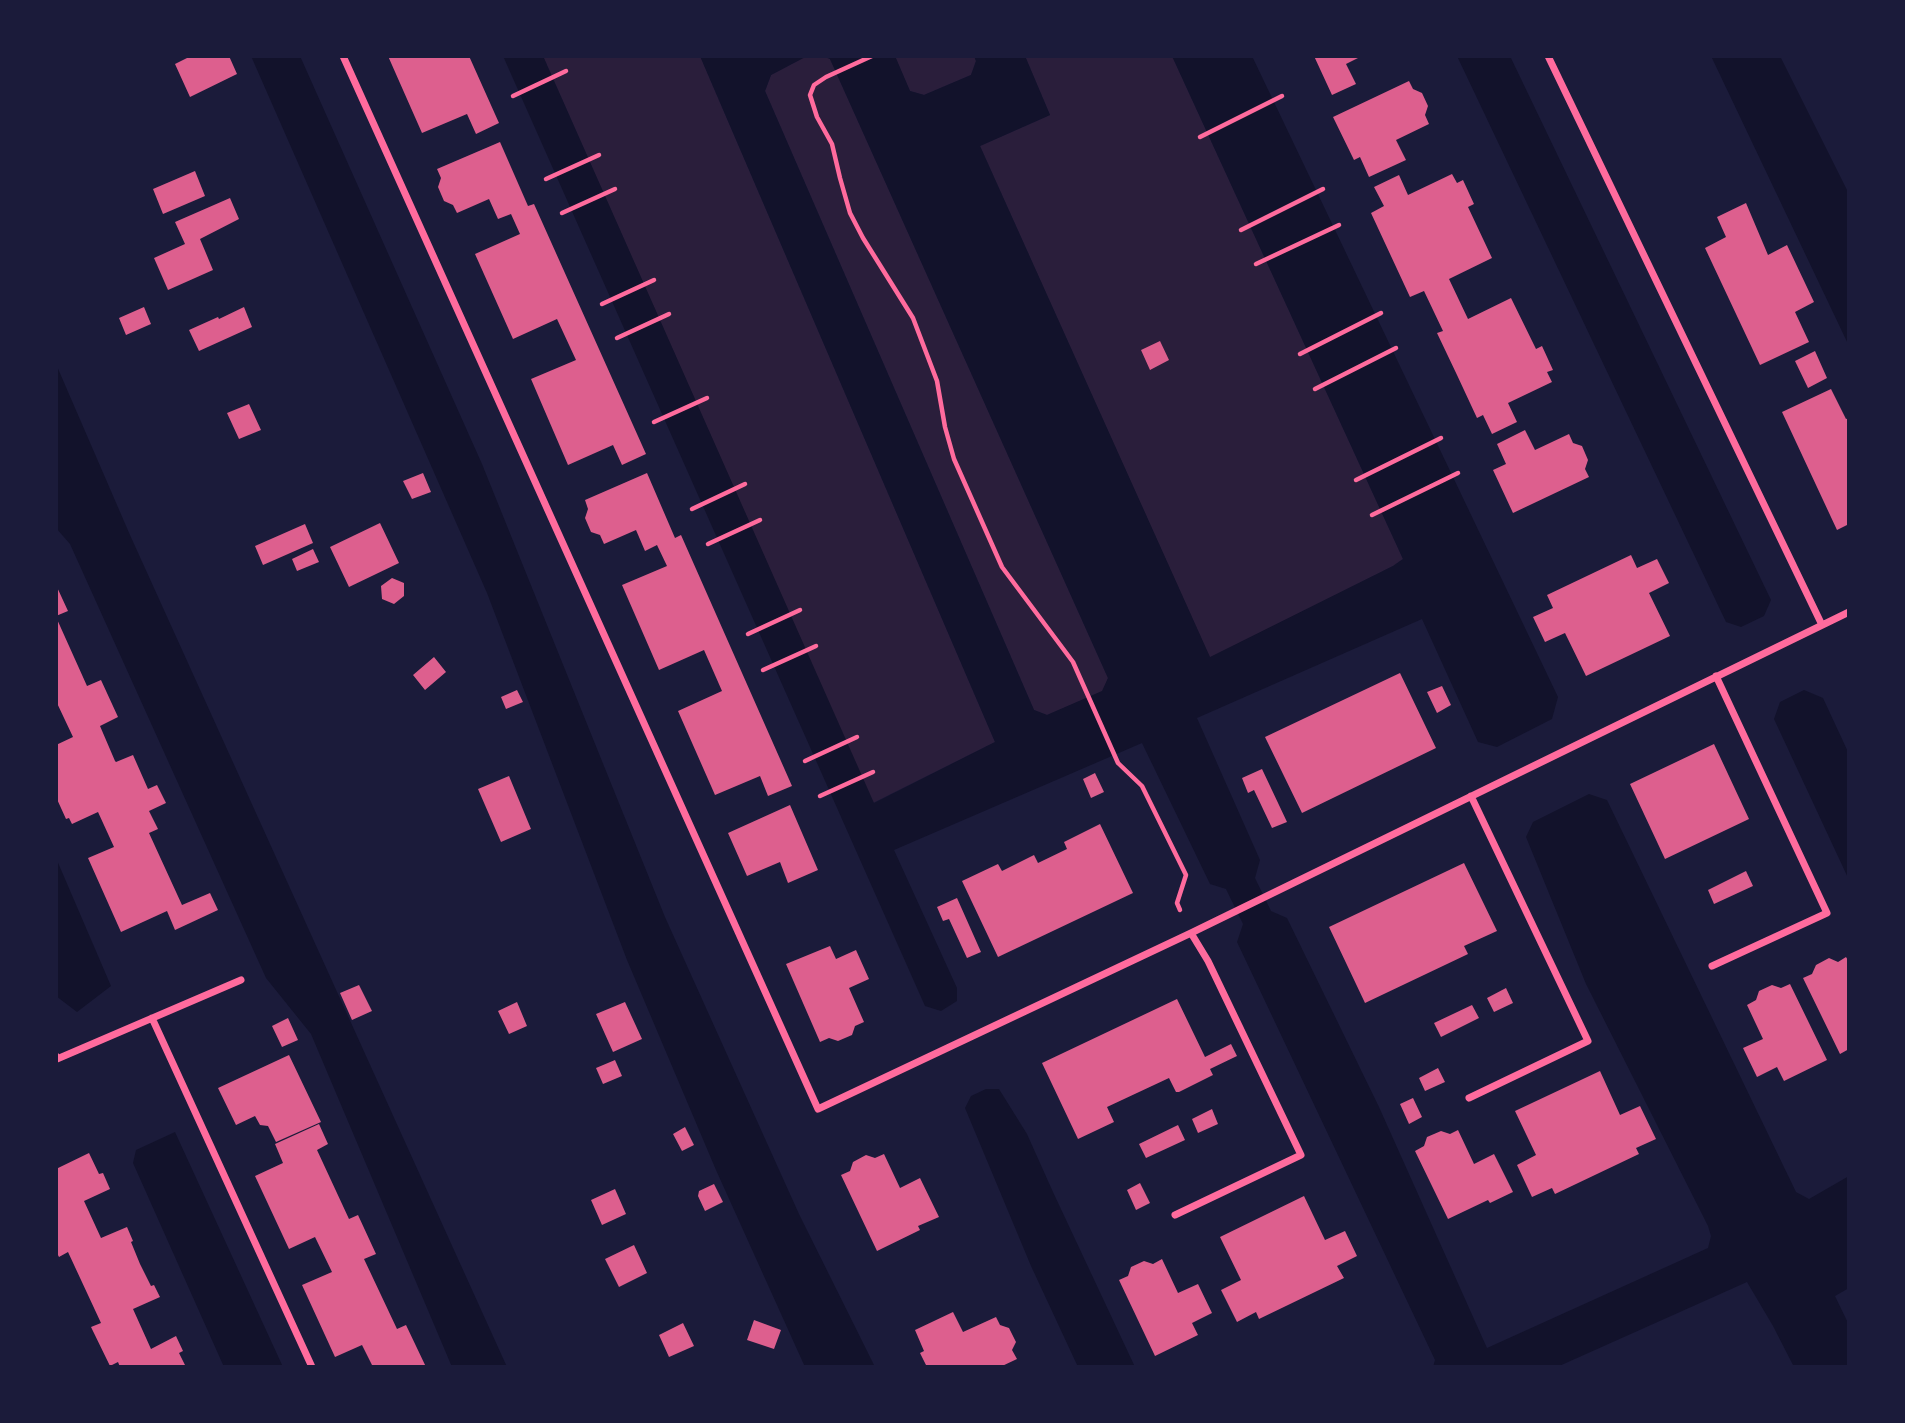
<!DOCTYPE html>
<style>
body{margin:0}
#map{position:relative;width:1905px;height:1423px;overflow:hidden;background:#1b1b3a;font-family:"Roboto Serif",serif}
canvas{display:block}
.frame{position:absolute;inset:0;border:58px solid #1b1b3a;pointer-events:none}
</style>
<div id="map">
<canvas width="1905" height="1423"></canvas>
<div class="frame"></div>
</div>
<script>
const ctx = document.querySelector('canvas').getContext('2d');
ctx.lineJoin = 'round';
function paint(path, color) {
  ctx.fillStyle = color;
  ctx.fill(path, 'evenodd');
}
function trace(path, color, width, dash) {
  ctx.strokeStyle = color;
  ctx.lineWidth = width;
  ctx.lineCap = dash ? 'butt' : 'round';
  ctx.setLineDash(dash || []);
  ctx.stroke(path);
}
paint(new Path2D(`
 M 543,56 L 700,56 L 995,742 L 873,803 Z
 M 807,56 L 823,56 L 830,59 L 1108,678 L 1103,691 L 1047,715 L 1034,710 L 765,91 L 771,75 Z
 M 895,56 L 974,56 L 976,61 L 971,75 L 924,95 L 910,91 Z
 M 1025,56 L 1172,56 L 1403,559 L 1393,566 L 1210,658 L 980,146 L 1050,115 Z`), '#2a1e3b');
paint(new Path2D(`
 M 251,56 L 300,56 L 482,464 L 665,917 L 799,1214 L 875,1367 L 805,1367 L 716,1170 L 627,960 L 487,593 Z
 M 503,56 L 543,56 L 874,803 L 995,742 L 700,56 L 807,56 L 771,75 L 765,91 L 1034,710 L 1047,715 L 1102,691 L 1108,678 L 830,59 L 823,56 L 895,56 L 910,91 L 924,95 L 971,75 L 976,61 L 974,56 L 1025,56 L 1050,115 L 980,146 L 1210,657 L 1393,566 L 1403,559 L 1172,56 L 1252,56 L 1558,697 L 1552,719 L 1497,747 L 1478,742 L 1422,619 L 1197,718 L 1260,860 L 1255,878 L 1271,911 L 1287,918 L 1379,1107 L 1487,1348 L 1708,1248 L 1711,1236 L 1708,1226 L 1586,984 L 1526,837 L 1533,822 L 1589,794 L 1607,800 L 1796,1192 L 1809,1199 L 1849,1176 L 1849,1288 L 1835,1296 L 1849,1325 L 1849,1367 L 1794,1367 L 1773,1326 L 1747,1282 L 1557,1367 L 1433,1367 L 1435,1360 L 1237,942 L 1243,924 L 1226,889 L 1210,884 L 1142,743 L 894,850 L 957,988 L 957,1001 L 941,1011 L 925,1006 Z
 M 1457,56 L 1510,56 L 1771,600 L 1764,616 L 1741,627 L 1726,622 Z
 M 1711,56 L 1780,56 L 1849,194 L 1849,346 Z
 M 56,364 L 130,535 L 507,1367 L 452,1367 L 311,1034 L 266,978 L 70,544 L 56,528 Z
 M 1804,690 L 1823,698 L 1849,754 L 1849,880 L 1774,719 L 1780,702 Z
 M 56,858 L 111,986 L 77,1012 L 56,996 Z
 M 986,1089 L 999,1089 L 1027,1134 L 1053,1192 L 1135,1367 L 1078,1367 L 1031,1266 L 965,1108 L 971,1096 Z
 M 175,1132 L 283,1367 L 224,1367 L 133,1163 L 136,1150 Z`), '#12122b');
paint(new Path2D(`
 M 191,56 L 229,56 L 237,74 L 190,97 L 175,64 Z
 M 388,56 L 469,56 L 499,123 L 476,134 L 467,114 L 422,133 Z
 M 1314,56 L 1362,56 L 1346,64 L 1356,84 L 1332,95 Z
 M 1409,81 L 1413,89 L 1422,93 L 1428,106 L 1425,115 L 1429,124 L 1396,140 L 1406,160 L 1369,177 L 1360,157 L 1354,160 L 1333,117 Z
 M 500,142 L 528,206 L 534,204 L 646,454 L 622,465 L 613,445 L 568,465 L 531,379 L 576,360 L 557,319 L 513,339 L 475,254 L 520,234 L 511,214 L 498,219 L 489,199 L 457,213 L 453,205 L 444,201 L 438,187 L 441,178 L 437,169 Z
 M 195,171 L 205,196 L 163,214 L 153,189 Z
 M 1452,174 L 1457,183 L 1463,180 L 1474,204 L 1468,207 L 1492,258 L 1449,279 L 1468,319 L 1511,298 L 1536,349 L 1542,346 L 1553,370 L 1547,372 L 1552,382 L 1508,403 L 1517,422 L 1492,434 L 1483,415 L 1477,418 L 1457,375 L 1437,333 L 1443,331 L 1424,291 L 1410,297 L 1371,213 L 1384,206 L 1374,187 L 1399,175 L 1408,195 Z
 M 230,198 L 239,219 L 200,239 L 213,270 L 168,290 L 154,258 L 185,244 L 175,222 Z
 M 1746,203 L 1768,255 L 1787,245 L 1814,302 L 1795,312 L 1809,342 L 1760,365 L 1705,248 L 1726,237 L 1717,217 Z
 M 144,307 L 151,324 L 126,335 L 119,318 Z
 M 244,307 L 252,327 L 199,351 L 189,330 L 218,317 L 219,319 Z
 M 1160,341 L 1169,360 L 1150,370 L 1141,350 Z
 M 1815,351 L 1827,378 L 1808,388 L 1795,361 Z
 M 1831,389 L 1846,419 L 1849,418 L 1849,524 L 1837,530 L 1782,412 Z
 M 249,404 L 261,430 L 239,439 L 227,413 Z
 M 1525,430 L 1535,450 L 1569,434 L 1573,443 L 1582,446 L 1588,460 L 1585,469 L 1589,477 L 1513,513 L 1493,470 L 1506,464 L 1497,444 Z
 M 423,473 L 431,492 L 412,499 L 403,481 Z
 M 647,473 L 675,538 L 681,535 L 792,786 L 768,796 L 760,776 L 715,795 L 678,711 L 722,691 L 704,650 L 659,670 L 622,585 L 667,566 L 657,545 L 645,551 L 636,530 L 604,544 L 600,535 L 591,532 L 585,518 L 588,509 L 585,500 Z
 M 380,523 L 399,563 L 349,587 L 330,547 Z
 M 305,524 L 313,543 L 263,565 L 255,546 Z
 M 313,549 L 319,562 L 297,571 L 292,559 Z
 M 1631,555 L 1637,568 L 1657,559 L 1669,583 L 1649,593 L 1670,636 L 1586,676 L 1565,633 L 1545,642 L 1533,617 L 1553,608 L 1547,595 Z
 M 392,578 L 404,583 L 404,596 L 394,604 L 382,599 L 381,586 Z
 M 56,585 L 68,611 L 56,616 Z
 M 56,617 L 87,686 L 101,680 L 118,717 L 100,726 L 115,761 L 116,762 L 133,755 L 148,789 L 157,785 L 166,803 L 149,811 L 158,829 L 149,833 L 182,905 L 210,893 L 218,910 L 175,930 L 167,911 L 121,932 L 88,858 L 114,847 L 98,812 L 72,824 L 69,818 L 66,819 L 56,797 L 56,794 L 58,793 L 56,789 L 56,745 L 73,737 L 56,701 Z
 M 434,657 L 446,672 L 425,690 L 413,675 Z
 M 1400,673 L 1436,748 L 1302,813 L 1265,737 Z
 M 1442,686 L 1451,705 L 1437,713 L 1427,692 Z
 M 517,690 L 523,702 L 506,709 L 501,697 Z
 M 1714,744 L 1749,819 L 1665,859 L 1630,784 Z
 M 1262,769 L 1287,822 L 1272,828 L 1254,790 L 1248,793 L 1242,778 Z
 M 1095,773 L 1104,792 L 1091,798 L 1083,779 Z
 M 509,776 L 531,829 L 501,842 L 478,789 Z
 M 790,805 L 818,870 L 788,883 L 780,862 L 747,876 L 728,833 Z
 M 1100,824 L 1133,893 L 998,957 L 962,881 L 998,864 L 1002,871 L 1034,855 L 1038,863 L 1067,849 L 1064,842 Z
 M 1464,863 L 1497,931 L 1464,946 L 1468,954 L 1466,955 L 1365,1003 L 1329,927 Z
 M 1746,871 L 1753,886 L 1714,904 L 1708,890 Z
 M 957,898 L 981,952 L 967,958 L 949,919 L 943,921 L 937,907 Z
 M 830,946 L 836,959 L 856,950 L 869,979 L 849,988 L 864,1022 L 855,1026 L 852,1035 L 838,1041 L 829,1038 L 820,1042 L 786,964 Z
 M 1846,957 L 1849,962 L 1849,1049 L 1840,1054 L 1803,978 L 1812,974 L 1816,965 L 1829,958 L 1838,962 Z
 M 1790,984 L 1827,1060 L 1784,1081 L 1777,1067 L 1757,1077 L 1743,1048 L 1763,1039 L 1747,1005 L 1756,1000 L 1759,991 L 1772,985 L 1781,988 Z
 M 359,985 L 372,1011 L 352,1020 L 340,993 Z
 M 1506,988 L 1513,1003 L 1494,1012 L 1487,998 Z
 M 1177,999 L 1205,1057 L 1231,1044 L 1237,1056 L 1210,1069 L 1213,1075 L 1179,1092 L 1176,1092 L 1169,1078 L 1107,1107 L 1114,1122 L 1078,1139 L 1042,1063 Z
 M 517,1002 L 527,1026 L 509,1034 L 498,1011 Z
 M 625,1002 L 642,1039 L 613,1052 L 596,1014 Z
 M 1472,1005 L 1479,1018 L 1441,1037 L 1434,1023 Z
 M 288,1018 L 298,1040 L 282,1047 L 272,1026 Z
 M 289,1055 L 321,1122 L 276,1142 L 268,1126 L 260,1125 L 255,1116 L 236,1125 L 218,1088 Z
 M 615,1060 L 622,1076 L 603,1084 L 596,1068 Z
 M 1438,1068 L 1445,1082 L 1425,1091 L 1419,1078 Z
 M 1600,1071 L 1620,1115 L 1640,1106 L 1656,1139 L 1636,1148 L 1639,1154 L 1555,1194 L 1552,1188 L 1532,1197 L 1517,1165 L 1536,1155 L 1515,1111 Z
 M 1413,1098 L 1422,1117 L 1409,1124 L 1400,1104 Z
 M 1212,1109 L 1218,1124 L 1198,1133 L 1192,1119 Z
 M 319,1124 L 328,1144 L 317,1150 L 349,1219 L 358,1215 L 376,1254 L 364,1259 L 397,1329 L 406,1325 L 426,1367 L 373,1367 L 362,1345 L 335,1357 L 302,1285 L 332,1272 L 315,1237 L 289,1249 L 255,1176 L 283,1163 L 275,1144 Z
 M 1178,1125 L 1185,1140 L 1146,1158 L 1139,1144 Z
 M 685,1127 L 694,1145 L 682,1151 L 673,1134 Z
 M 1458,1130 L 1474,1164 L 1494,1154 L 1513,1192 L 1490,1203 L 1488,1200 L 1448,1219 L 1415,1151 L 1424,1146 L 1427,1137 L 1441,1131 L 1450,1134 Z
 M 89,1153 L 99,1174 L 103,1173 L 110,1189 L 84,1201 L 101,1238 L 127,1227 L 133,1241 L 131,1242 L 140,1264 L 151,1286 L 154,1285 L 160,1297 L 133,1309 L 151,1349 L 176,1336 L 183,1351 L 179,1353 L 186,1367 L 120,1367 L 118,1362 L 110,1366 L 91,1327 L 101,1323 L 68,1252 L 59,1257 L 56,1251 L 56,1169 Z
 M 884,1154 L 900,1188 L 920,1178 L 939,1217 L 918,1226 L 920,1230 L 877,1251 L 841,1175 L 850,1171 L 853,1162 L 866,1155 L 875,1158 Z
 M 1140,1183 L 1150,1203 L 1136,1210 L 1127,1190 Z
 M 714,1184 L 723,1202 L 705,1211 L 698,1196 L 699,1191 Z
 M 615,1189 L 626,1214 L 602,1225 L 591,1200 Z
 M 1304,1196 L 1325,1240 L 1345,1231 L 1357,1256 L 1337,1266 L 1344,1278 L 1259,1319 L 1256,1312 L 1237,1322 L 1221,1290 L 1241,1280 L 1220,1237 Z
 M 634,1245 L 647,1273 L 619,1287 L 605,1259 Z
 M 1162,1259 L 1178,1293 L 1198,1284 L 1212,1313 L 1192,1323 L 1198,1335 L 1155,1356 L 1119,1280 L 1128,1276 L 1131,1267 L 1144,1261 L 1153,1264 Z
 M 953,1312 L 963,1332 L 996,1317 L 1000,1325 L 1009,1328 L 1016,1342 L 1012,1350 L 1017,1359 L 1000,1367 L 927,1367 L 920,1353 L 924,1351 L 915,1330 Z
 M 754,1320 L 781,1330 L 774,1349 L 747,1340 Z
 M 683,1323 L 694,1346 L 669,1357 L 659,1335 Z`), '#dd5f8e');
trace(new Path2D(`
 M 872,56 L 826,77 L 814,85 L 810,95 L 817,117 L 832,144 L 840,178 L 850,213 L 863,238 L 913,318 L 937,381 L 945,427 L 954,459 L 1002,567 L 1073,662 L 1118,763 L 1142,786 L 1186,875 L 1177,903 L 1180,910
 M 513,96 L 566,71
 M 1200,137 L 1282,96
 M 546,179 L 599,155
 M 562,213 L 615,189
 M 1241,230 L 1323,189
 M 1256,264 L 1339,225
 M 602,304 L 654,280
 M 617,338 L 669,314
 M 1300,354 L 1381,313
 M 1315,389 L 1396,348
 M 654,422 L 707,398
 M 1356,480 L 1441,438
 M 692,509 L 745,484
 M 1372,515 L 1458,473
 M 708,544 L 760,520
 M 748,634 L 800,610
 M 763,670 L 816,646
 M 805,761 L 857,737
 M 820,796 L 873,772`), '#ff6b9d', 4.5);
trace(new Path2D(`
 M 343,56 L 818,1109 L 1191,933 L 1849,612
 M 1548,56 L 1822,625
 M 1712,966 L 1827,913 L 1716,676
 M 152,1018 L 312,1367
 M 56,1056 L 57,1059 L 241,980
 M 1469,1098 L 1588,1041 L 1471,796
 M 1175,1215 L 1301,1155 L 1208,961 L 1191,933`), '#ff6b9d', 7);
</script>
